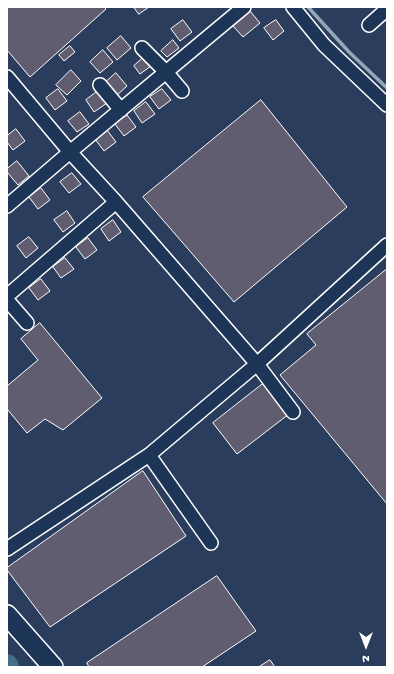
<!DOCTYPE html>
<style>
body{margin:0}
#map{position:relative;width:394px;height:674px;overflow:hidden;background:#2b3d5c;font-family:"Gochi Hand",sans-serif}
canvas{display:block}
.frame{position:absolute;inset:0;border:8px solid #fff;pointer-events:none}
.north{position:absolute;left:346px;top:626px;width:40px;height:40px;-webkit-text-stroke:3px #1d3557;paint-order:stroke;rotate:180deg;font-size:11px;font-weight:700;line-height:16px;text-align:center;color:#fff}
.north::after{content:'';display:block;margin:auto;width:14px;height:18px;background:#fff;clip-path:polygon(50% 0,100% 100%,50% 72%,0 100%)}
</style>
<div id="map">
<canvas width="394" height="674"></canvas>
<div class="frame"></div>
<div class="north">N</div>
</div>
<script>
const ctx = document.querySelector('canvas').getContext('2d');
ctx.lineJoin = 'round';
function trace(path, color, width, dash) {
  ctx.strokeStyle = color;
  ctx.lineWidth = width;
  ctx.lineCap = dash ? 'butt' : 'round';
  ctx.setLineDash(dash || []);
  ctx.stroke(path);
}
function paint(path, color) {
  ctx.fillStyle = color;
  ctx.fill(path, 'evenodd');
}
trace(new Path2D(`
 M 308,7 L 349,52 L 387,88`), '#8fa9b8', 3.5);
trace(new Path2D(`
 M 7,665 L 8,667`), '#446f89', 22);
const building = new Path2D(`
 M 7,7 L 104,7 L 106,9 L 30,77 L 7,50 Z
 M 134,7 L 149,7 L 139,14 Z
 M 250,11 L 260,23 L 243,37 L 233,26 Z
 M 183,20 L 192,32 L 180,41 L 171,29 Z
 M 276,20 L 284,31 L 273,40 L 264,28 Z
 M 121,36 L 131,48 L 117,60 L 107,48 Z
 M 173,40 L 179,48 L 167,57 L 161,51 Z
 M 70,46 L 75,52 L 64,61 L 59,55 Z
 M 103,50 L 113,62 L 100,73 L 90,62 Z
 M 143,58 L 151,66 L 140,74 L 134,66 Z
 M 71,70 L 81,81 L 67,95 L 56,85 Z
 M 116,73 L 127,86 L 116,96 L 105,83 Z
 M 58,89 L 67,101 L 55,110 L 46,98 Z
 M 162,89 L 171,100 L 159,109 L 150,97 Z
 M 98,91 L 107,103 L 94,112 L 86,100 Z
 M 261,100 L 347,207 L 234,302 L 143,197 Z
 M 146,102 L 155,114 L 142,123 L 134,111 Z
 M 80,112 L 89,124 L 77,132 L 68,121 Z
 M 127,115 L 136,127 L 124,136 L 115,124 Z
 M 16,129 L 25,141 L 13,150 L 7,142 L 7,136 Z
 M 107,130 L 116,142 L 104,151 L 95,139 Z
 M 17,161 L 29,176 L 18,185 L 7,172 L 7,169 Z
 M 72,173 L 81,184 L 69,193 L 60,182 Z
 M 41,188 L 50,200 L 38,209 L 29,197 Z
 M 67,211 L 75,223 L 63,232 L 54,220 Z
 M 113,220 L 121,232 L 109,241 L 101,229 Z
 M 29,237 L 38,248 L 26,258 L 17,246 Z
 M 88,238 L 97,250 L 85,259 L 76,247 Z
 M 65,258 L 74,269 L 61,278 L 53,267 Z
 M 387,269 L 387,504 L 280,375 L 316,345 L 307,334 Z
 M 41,279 L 50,291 L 38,300 L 29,288 Z
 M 40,323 L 102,398 L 63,430 L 45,419 L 27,433 L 7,409 L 7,386 L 38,360 L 21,339 Z
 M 264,383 L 289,414 L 237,454 L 213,423 Z
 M 143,471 L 186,536 L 50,627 L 7,570 L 7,568 Z
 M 217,576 L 256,631 L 202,667 L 89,667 L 87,663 Z
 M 270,660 L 275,667 L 259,667 Z`);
paint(building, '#615d70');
trace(building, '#fff', 1);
const street = new Path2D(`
 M 293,7 L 324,45 L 387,105
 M 369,25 L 387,9
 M 142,48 L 166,72 L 182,91
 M 7,77 L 70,152 L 116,202 L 257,364 L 293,412
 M 100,85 L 121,110
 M 7,206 L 70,152 L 244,7
 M 7,296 L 116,202
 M 7,300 L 27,323
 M 149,455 L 211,543
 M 7,549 L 149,455 L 257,364 L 387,245`);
const secondary = new Path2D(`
 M 7,615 L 53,667`);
trace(street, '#fff', 16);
trace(secondary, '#fff', 22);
trace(street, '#1d3557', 13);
trace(secondary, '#1d3557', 19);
</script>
